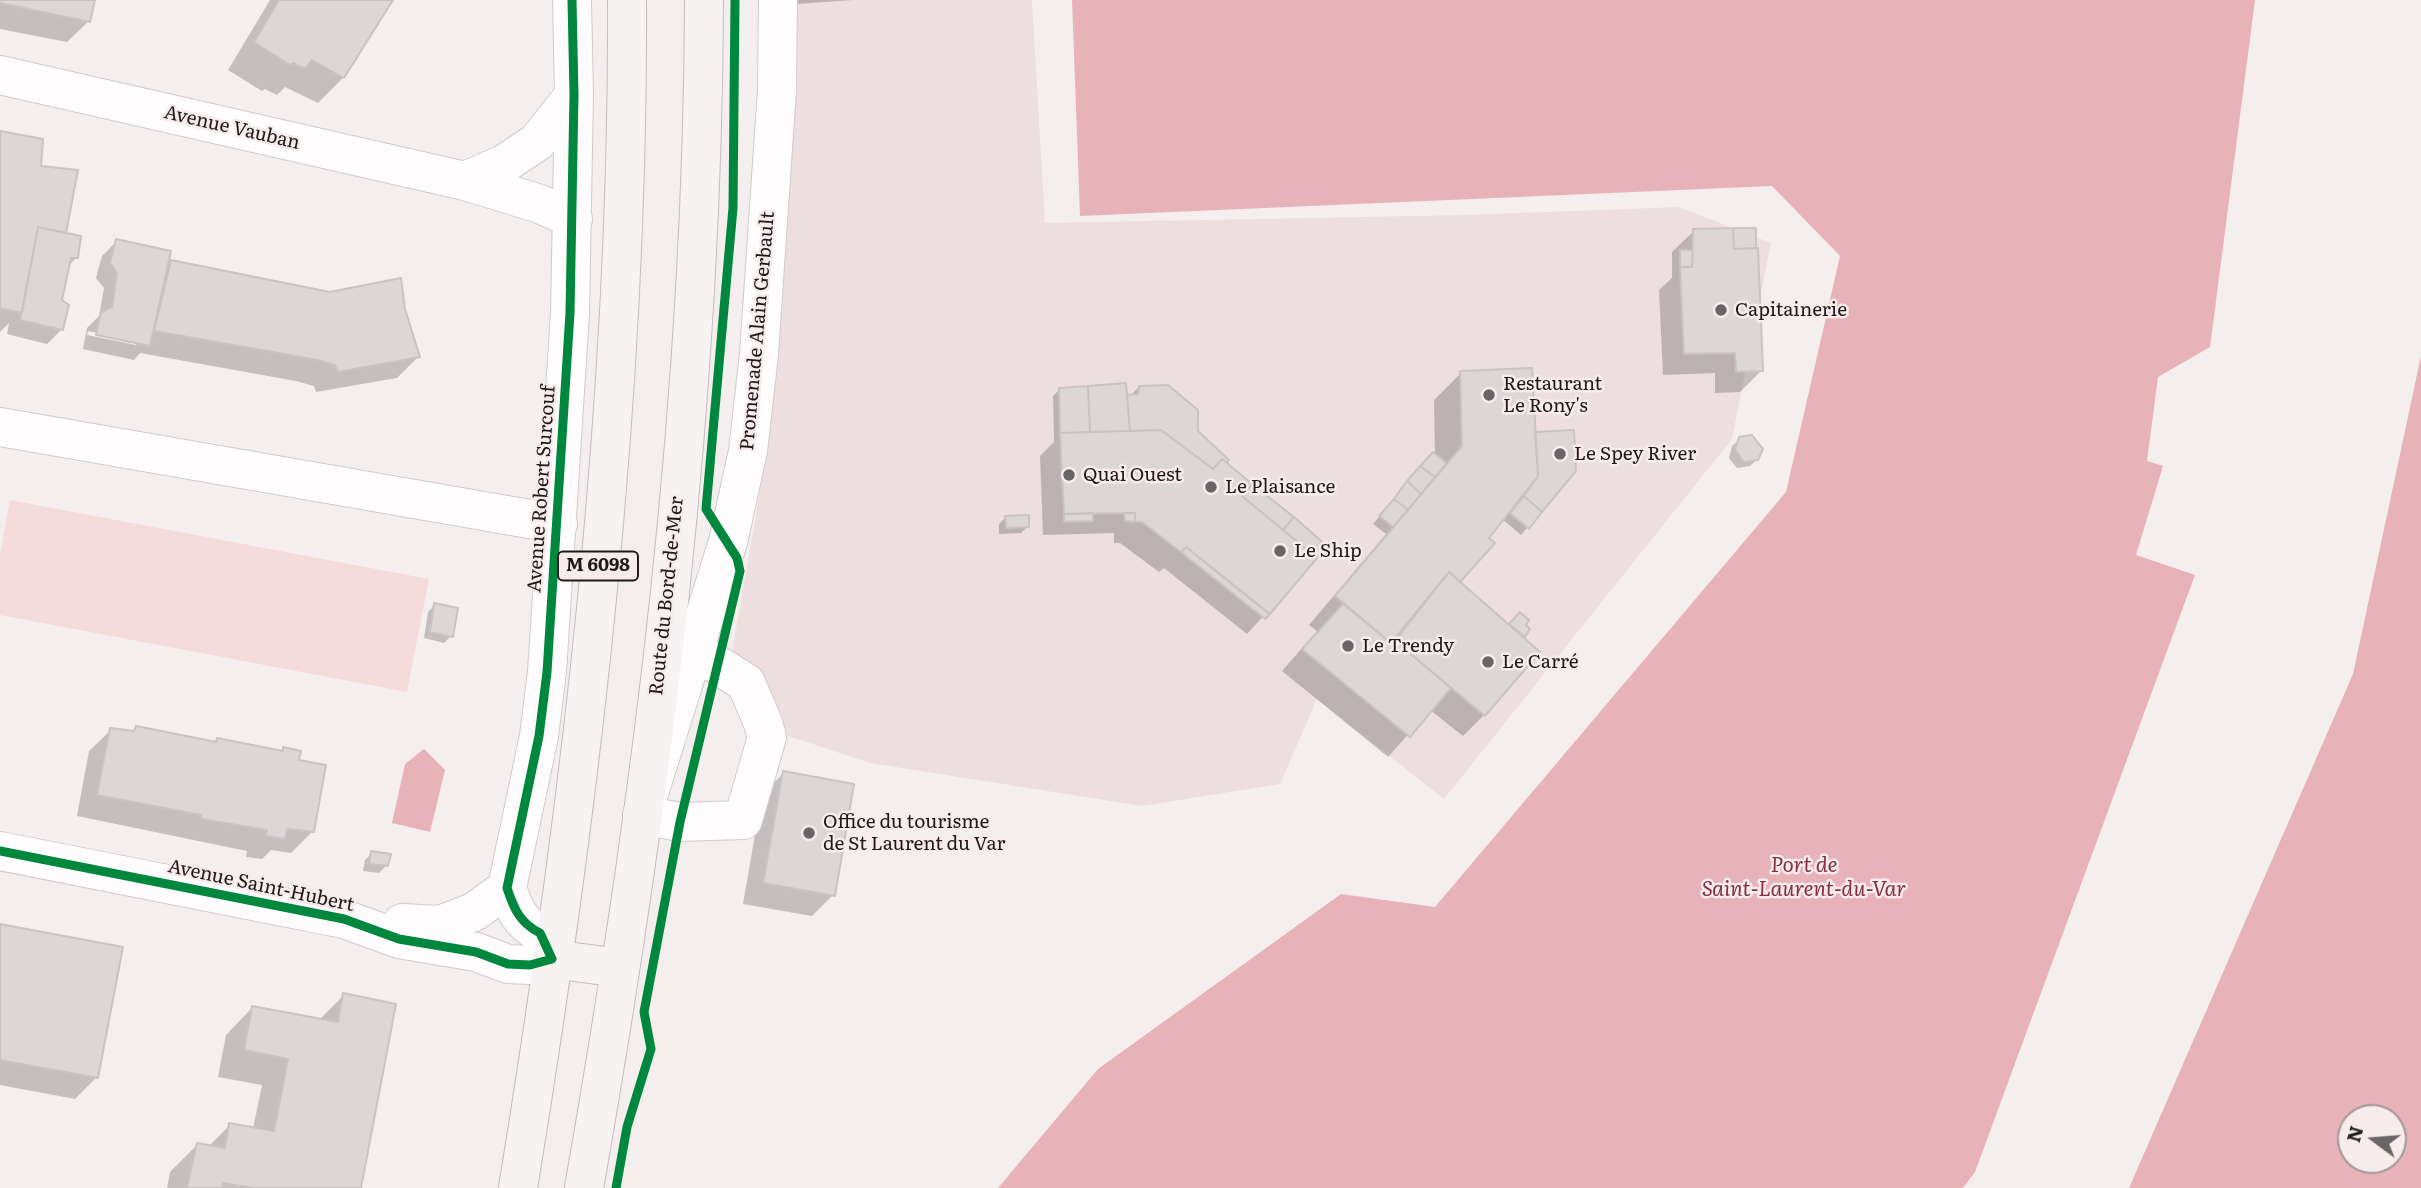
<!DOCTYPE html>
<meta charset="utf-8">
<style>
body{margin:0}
#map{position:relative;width:2421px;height:1188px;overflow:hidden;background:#f5eeef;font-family:Literata,serif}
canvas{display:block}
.north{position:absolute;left:2337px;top:1104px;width:70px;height:70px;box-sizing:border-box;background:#f8ebec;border:2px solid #a19798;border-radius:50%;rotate:286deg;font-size:19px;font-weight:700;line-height:28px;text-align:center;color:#1e1a1a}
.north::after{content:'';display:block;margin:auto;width:24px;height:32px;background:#696465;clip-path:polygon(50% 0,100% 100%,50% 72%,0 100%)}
</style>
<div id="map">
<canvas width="2421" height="1188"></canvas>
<div class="north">N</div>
</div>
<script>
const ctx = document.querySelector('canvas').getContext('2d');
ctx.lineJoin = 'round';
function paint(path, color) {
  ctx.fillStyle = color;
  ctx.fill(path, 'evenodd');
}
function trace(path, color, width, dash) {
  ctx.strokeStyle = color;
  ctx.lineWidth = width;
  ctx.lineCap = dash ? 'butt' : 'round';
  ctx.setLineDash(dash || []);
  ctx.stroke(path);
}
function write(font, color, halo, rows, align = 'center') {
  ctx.font = font + ' Literata,serif';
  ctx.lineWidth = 5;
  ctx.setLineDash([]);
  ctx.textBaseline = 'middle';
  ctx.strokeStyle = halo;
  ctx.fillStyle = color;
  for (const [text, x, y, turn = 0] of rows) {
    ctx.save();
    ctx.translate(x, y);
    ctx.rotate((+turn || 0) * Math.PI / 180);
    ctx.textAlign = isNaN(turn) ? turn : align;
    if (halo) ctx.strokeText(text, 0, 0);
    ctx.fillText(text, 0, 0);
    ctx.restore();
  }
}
paint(new Path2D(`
 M 779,0 L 1032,0 L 1045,223 L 1465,215 L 1679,207 L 1771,243 L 1732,439 L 1444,799 L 1317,699 L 1280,784 L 1142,806 L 870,763 L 749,723 L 727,680 L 763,475 L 781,153 Z`), '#eddfe0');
paint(new Path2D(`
 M 10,500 L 429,579 L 407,692 L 0,615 L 0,554 Z`), '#f6dbdd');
paint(new Path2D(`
 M 1072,0 L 2255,0 L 2210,347 L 2158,377 L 2147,461 L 2163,466 L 2136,555 L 2195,575 L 1975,1172 L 1963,1188 L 998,1188 L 1098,1069 L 1341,894 L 1435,907 L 1786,492 L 1840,256 L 1772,186 L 1080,216 Z
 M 2421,356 L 2421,1188 L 2129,1188 L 2353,674 ZM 2351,1118 L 2393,1118 L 2393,1160 L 2351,1160 Z
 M 424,749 L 445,770 L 430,832 L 392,823 L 405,764 Z`), '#e8b2b9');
paint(new Path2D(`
 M 0,0 L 93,0 L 89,21 L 67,42 L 0,29 Z
 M 270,0 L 391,0 L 345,76 L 318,103 L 285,87 L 277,95 L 265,89 L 262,91 L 228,70 Z
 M 797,0 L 853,0 L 797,4 Z
 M 0,132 L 39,168 L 64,234 L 77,257 L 67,267 L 60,301 L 62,329 L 47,344 L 7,334 L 9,323 L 0,332 Z
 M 1694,231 L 1754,247 L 1752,250 L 1762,370 L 1740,392 L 1715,393 L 1715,373 L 1663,375 L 1659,290 L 1672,278 L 1672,252 Z
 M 117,241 L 166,268 L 171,262 L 418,357 L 397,378 L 316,392 L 314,386 L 296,381 L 140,353 L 134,360 L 83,349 L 87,328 L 99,316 L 104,288 L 96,278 L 102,256 ZM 88,331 L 136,341 L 136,345 L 87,335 Z
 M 1461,373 L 1534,434 L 1572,432 L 1541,511 L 1521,535 L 1502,519 L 1458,582 L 1509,627 L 1520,614 L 1528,629 L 1484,715 L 1463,736 L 1430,710 L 1388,757 L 1282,671 L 1317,631 L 1309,625 L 1386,534 L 1373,524 L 1426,461 L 1435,456 L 1434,400 Z
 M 1139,387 L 1196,431 L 1225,463 L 1326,547 L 1247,634 L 1164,568 L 1159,572 L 1120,543 L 1114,543 L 1114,533 L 1043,535 L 1040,456 L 1054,442 L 1053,396 L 1060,389 L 1130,396 Z
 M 1740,439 L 1757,459 L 1750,466 L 1737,468 L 1729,458 L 1732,446 Z
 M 1006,517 L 1027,527 L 1021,533 L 999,534 L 999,524 Z
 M 435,605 L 451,636 L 444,643 L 424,638 L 428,612 Z
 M 136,728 L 214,744 L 218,740 L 280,752 L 284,749 L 297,762 L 312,832 L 291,853 L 271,850 L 262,859 L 246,857 L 247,851 L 77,816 L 89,751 L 111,730 L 131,733 Z
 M 784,773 L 833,895 L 812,916 L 743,904 L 762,794 Z
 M 372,853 L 386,866 L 379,873 L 363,871 L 365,860 Z
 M 0,925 L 97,1077 L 75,1099 L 0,1085 Z
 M 344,995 L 360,1188 L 167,1188 L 170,1172 L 197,1145 L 208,1147 L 230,1125 L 253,1129 L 262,1085 L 218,1077 L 226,1035 L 253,1007 L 319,1020 Z`), '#0003');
const building = new Path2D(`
 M 0,0 L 95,0 L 90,22 L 0,3 Z
 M 279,0 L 393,0 L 344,78 L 312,60 L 305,69 L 293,63 L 290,65 L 254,42 Z
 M 0,131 L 43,139 L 41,166 L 78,170 L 66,233 L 38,227 L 22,313 L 0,308 Z
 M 38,227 L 81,236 L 78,258 L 71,258 L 62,300 L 69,305 L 63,330 L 20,320 Z
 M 1733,228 L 1756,228 L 1756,248 L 1734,249 Z
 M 1733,228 L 1734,249 L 1758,248 L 1763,371 L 1736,372 L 1735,353 L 1684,354 L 1680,267 L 1692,267 L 1693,229 Z
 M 116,239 L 171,251 L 150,346 L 96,335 L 101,312 L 112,307 L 117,273 L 110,263 Z
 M 1680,250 L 1693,250 L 1692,267 L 1680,267 Z
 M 171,260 L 330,292 L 401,278 L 405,309 L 420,357 L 338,372 L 335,365 L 318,360 L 154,331 Z
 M 1532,368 L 1538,476 L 1489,538 L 1495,543 L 1460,582 L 1449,572 L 1391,643 L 1335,596 L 1462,446 L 1460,371 Z
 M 1126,383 L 1130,431 L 1090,432 L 1088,386 Z
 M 1168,385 L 1198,410 L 1198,431 L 1229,460 L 1227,463 L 1222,459 L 1213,469 L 1161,430 L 1130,431 L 1127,395 L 1138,394 L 1139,386 Z
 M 1088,386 L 1090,432 L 1060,433 L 1059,388 Z
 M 1161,430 L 1213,469 L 1222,459 L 1227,463 L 1252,484 L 1242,496 L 1317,558 L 1270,614 L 1186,547 L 1181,552 L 1142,522 L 1135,522 L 1135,513 L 1064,514 L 1060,433 Z
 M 1574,430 L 1576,471 L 1542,512 L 1524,496 L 1538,476 L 1535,432 Z
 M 1752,435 L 1763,449 L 1758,460 L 1744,462 L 1735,450 L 1739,437 Z
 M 1433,452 L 1447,463 L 1435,477 L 1420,466 Z
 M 1420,466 L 1435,477 L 1421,494 L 1407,481 Z
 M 1407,481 L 1421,494 L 1408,510 L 1394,499 Z
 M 1252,484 L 1294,517 L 1283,530 L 1242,496 Z
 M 1524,496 L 1542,512 L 1529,529 L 1510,513 Z
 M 1394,499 L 1408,510 L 1393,527 L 1379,516 Z
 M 1093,513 L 1093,521 L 1064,522 L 1064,514 Z
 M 1124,513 L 1135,513 L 1135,522 L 1125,521 Z
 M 1029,515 L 1029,527 L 1006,528 L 1005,516 Z
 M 1294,517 L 1328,547 L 1317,558 L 1283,530 Z
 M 1186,547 L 1254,602 L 1270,614 L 1265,619 L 1181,552 Z
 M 1449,572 L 1540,652 L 1485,716 L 1395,641 Z
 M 434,603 L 458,608 L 453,637 L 430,632 Z
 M 1343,604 L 1391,643 L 1395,641 L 1451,688 L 1410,737 L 1302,649 Z
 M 1520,612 L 1529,620 L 1526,625 L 1530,629 L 1525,637 L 1509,624 Z
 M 136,726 L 216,742 L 217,738 L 283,751 L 283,747 L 301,751 L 299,760 L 326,765 L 314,832 L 287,829 L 285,839 L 266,836 L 267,830 L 201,819 L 201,815 L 97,795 L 110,728 L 134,731 Z
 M 783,771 L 854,784 L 835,896 L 763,883 Z
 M 371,851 L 391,854 L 388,866 L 369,864 Z
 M 0,924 L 123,947 L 98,1078 L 0,1060 Z
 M 343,993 L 396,1004 L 361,1188 L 253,1188 L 223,1183 L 222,1188 L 187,1188 L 197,1143 L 225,1148 L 229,1123 L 274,1131 L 288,1059 L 244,1050 L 252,1006 L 338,1022 Z`);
paint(building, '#dcd6d7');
trace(building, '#c9c3c4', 2);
const minor = new Path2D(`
 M 0,75 L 465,181 L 540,204 L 573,219
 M 465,181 L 504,164 L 537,142 L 574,95
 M 0,427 L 558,524
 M 694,650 L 746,683 L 763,723 L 767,737 L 743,820 L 680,822 L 642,815 L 728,542 L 748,451 L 759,354 L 777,90 L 778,0
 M 0,851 L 344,919 L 399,939 L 476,952 L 508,964 L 530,965 L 552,959 L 540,933 C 520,923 514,909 507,888 L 539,736 L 547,672 L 570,313 L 574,95 L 572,0
 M 402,923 L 440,925 L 474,912 L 507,888`);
const major = new Path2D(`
 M 552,959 L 620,968
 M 518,1188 C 582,798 629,396 627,0
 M 584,1188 C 653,797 703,398 704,0`);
trace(minor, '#d0cacb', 40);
trace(major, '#c7babc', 40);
trace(minor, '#fefcfd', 38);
trace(major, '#f8f3f3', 38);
trace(new Path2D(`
 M 0,851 L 344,919 L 399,939 L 476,952 L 508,964 L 530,965 L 552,959 L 540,933 C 520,923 514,909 507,888 L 539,736 L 547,672 L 570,313 L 574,95 L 572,0
 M 616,1188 L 627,1127 L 651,1049 L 644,1012 L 680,822 L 740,571 L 737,558 L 706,509 L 733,208 L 735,0`), '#00873e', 9);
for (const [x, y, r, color] of [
 [1721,310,7,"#696465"],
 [1489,395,7,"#696465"],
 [1560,454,7,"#696465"],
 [1069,475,7,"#696465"],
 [1211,487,7,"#696465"],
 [1280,551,7,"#696465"],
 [1348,646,7,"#696465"],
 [1488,662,7,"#696465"],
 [809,833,7,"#696465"]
]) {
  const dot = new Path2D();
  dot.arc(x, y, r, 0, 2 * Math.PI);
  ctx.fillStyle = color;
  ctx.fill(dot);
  trace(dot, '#f8ebec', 2.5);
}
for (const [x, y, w] of [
 [598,566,80]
]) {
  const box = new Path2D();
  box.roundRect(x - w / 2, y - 14.5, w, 29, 5);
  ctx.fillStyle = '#f8ebec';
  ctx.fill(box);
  trace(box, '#1e1a1a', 2);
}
write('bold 18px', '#1e1a1a', null, [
 ["M 6098",598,566]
]);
write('19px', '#1e1a1a', '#f8ebec', [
 ["Avenue Vauban",232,128,13],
 ["Promenade Alain Gerbault",758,331,-85],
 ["Avenue Robert Surcouf",542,489,-86],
 ["Route du Bord-de-Mer",667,596,-84],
 ["Avenue Saint-Hubert",261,886,12]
]);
write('19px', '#1e1a1a', '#f8ebec', [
 ["Capitainerie",1735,310],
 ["Restaurant",1503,384],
 ["Le Rony's",1503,406],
 ["Le Spey River",1574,454],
 ["Quai Ouest",1083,475],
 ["Le Plaisance",1225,487],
 ["Le Ship",1294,551],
 ["Le Trendy",1362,646],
 ["Le Carré",1502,662],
 ["Office du tourisme",823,822],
 ["de St Laurent du Var",823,844]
], 'left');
write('italic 21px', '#853040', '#f8ebec', [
 ["Port de",1804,866],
 ["Saint-Laurent-du-Var",1804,890]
]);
</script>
